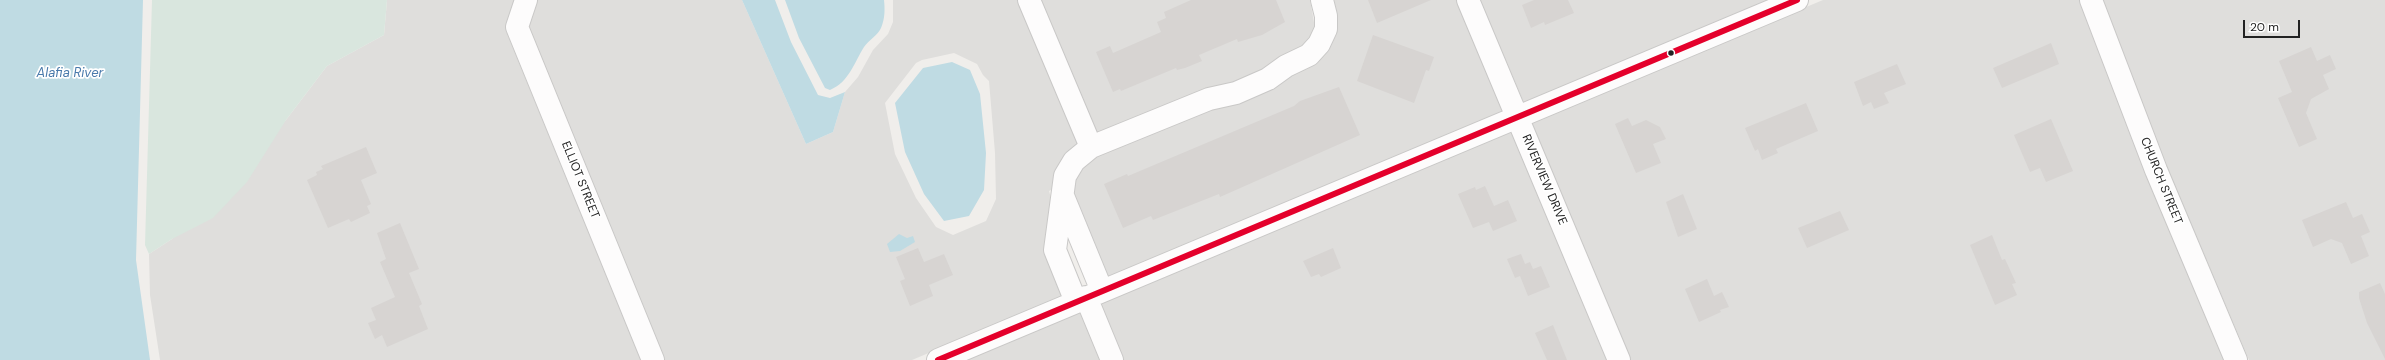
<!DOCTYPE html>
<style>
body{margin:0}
#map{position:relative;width:2385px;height:360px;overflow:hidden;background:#f0eeeb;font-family:"DM Sans",sans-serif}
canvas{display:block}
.scale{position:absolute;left:2243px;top:20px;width:57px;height:18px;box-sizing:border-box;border:2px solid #222;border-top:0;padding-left:5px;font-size:12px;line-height:14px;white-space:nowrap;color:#222;-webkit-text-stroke:3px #fff;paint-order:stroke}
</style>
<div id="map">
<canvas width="2385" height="360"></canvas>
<div class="scale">20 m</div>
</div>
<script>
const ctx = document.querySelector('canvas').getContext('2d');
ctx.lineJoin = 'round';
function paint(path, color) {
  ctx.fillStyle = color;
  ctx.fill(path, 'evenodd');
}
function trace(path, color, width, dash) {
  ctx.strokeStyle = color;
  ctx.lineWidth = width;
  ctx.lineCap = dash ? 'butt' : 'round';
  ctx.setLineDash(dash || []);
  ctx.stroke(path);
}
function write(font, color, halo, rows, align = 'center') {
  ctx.font = font + ' "DM Sans",sans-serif';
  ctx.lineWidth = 3.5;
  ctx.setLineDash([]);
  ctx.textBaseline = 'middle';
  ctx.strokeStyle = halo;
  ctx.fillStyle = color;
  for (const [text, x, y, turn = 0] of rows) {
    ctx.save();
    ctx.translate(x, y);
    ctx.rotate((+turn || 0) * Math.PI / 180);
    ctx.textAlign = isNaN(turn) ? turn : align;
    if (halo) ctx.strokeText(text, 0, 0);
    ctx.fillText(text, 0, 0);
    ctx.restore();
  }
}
paint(new Path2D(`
 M 387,0 L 515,0 L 506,24 L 506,31 L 641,360 L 160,360 L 150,295 L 149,254 L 172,239 L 286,120 L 327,66 L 384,35 Z
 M 537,0 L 742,0 L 806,144 L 833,132 L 845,92 L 858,77 L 873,50 L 888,34 L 893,22 L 893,0 L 1017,0 L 1078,145 L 1053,189 L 1049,191 L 1051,198 L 1045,254 L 1062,297 L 912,360 L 665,360 L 528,26 ZM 954,53 L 977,64 L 983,75 L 989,81 L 995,153 L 996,199 L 986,221 L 953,235 L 936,227 L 916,198 L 895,154 L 885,103 L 916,63 L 922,60 Z
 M 1041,0 L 1310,0 L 1315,28 L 1310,40 L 1303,48 L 1263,71 L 1097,134 Z
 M 1334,0 L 1456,0 L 1504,112 L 1109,278 L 1074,193 L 1076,178 L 1082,166 L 1096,155 L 1211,108 L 1272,88 L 1337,15 Z
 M 1480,0 L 1772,0 L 1524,103 Z
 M 1823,0 L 2080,0 L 2146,174 L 2225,360 L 1631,360 L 1531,122 Z
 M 2103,0 L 2385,0 L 2385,360 L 2249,360 L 2166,165 Z
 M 1511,130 L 1607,360 L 1124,360 L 1100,302 Z
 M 1080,311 L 1101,360 L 963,360 Z`), '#dfdedc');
paint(new Path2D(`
 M 152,0 L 387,0 L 384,35 L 327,66 L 286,120 L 247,182 L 213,218 L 172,239 L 149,254 L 145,245 Z`), '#d9e6de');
paint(new Path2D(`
 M 0,0 L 143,0 L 136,260 L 150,360 L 0,360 Z
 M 742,0 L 775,0 L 791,42 L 818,95 L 830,98 L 845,92 L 833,132 L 806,144 Z
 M 785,0 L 884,0 C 885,9 885,19 881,28 C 878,35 869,40 864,47 C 854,63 849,82 830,90 L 825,88 L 799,38 Z
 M 952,62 L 970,70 L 980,94 L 986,153 L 984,190 L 969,216 L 944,221 L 924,194 L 905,152 L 895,103 L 923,68 Z
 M 899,234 L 907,238 L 913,236 L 915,242 L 900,251 L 890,252 L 887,244 Z`), '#bfdbe3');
paint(new Path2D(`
 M 1191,0 L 1276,0 L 1285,22 L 1262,35 L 1238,42 L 1237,39 L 1199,55 L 1202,61 L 1185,68 L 1177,70 L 1176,68 L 1121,91 L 1120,89 L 1113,92 L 1096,52 L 1110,46 L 1113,53 L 1161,32 L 1157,22 L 1166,18 L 1164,12 Z
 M 1368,0 L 1431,0 L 1377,23 Z
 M 1534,0 L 1568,0 L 1574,13 L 1545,25 L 1544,22 L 1531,28 L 1522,5 Z
 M 1373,35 L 1434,57 L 1429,71 L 1426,70 L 1414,103 L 1357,81 Z
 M 2051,43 L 2059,64 L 2002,88 L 1993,68 Z
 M 2311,47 L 2317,61 L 2330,55 L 2336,69 L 2323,75 L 2329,89 L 2311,99 L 2306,113 L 2317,139 L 2299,147 L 2278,98 L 2292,92 L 2279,61 Z
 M 1897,64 L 1906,84 L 1884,93 L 1889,103 L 1874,109 L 1871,102 L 1863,106 L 1854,82 Z
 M 1339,87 L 1360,135 L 1220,197 L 1219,194 L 1153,220 L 1151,216 L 1123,228 L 1104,184 L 1127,174 L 1128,176 L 1294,106 L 1300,101 Z
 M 1806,103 L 1818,131 L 1776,149 L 1778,153 L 1762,160 L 1758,149 L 1755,151 L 1745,128 Z
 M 1628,118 L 1632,126 L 1646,120 L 1660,127 L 1666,139 L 1653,144 L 1661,163 L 1636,173 L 1615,124 Z
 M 2051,119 L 2073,171 L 2046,182 L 2040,168 L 2030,172 L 2014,135 Z
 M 366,147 L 377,173 L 361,180 L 371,204 L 367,206 L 370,213 L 351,222 L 349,219 L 328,228 L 307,180 L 317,175 L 316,172 L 323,169 L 321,166 Z
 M 1485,186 L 1494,206 L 1508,200 L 1517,221 L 1493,231 L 1489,222 L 1473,228 L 1458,194 L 1475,187 L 1476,190 Z
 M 1683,194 L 1697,229 L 1678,237 L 1666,202 Z
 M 2346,202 L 2353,218 L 2362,214 L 2370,232 L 2361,236 L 2369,256 L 2351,264 L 2342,243 L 2331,239 L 2313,247 L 2302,220 Z
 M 1840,211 L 1849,230 L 1807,248 L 1798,228 Z
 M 400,223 L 419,269 L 409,273 L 422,304 L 419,306 L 428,329 L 387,347 L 382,335 L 375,339 L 368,323 L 376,320 L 371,308 L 395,297 L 380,262 L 386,259 L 377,233 Z
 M 1992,235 L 2002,260 L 2005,259 L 2016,283 L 2012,284 L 2017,295 L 1995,305 L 1970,245 Z
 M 918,248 L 924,262 L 944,254 L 953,275 L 929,285 L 933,296 L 910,306 L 900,281 L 905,279 L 896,257 Z
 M 1333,248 L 1341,268 L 1321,277 L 1319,274 L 1311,277 L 1303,261 Z
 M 1521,254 L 1525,264 L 1530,262 L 1533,269 L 1541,266 L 1550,287 L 1528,296 L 1520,276 L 1515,278 L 1507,259 Z
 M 1707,279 L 1714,296 L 1722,292 L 1729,307 L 1720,310 L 1721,312 L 1699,322 L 1685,289 Z
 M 2380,283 L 2385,294 L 2385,359 L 2367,323 L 2359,298 L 2359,292 Z
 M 1553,325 L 1567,360 L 1547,360 L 1535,333 Z`), '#d7d4d2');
const minor = new Path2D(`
 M 526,0 L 517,27 L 653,360
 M 1029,0 L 1091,147
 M 1468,0 L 1619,360
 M 2091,0 L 2156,170 L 2236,360
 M 1063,196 L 1102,291
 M 1086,297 L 1112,360
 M 1076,302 L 1055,250 L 1065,176 L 1074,161 L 1091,147 L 1209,99 L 1236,93 L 1268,79 L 1286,66 L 1309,55 L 1319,44 L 1326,29 L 1326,16 L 1322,0
 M 938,360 L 1797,0`);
trace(minor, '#c9c8c7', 24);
trace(minor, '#fdfcfc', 22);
trace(new Path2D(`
 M 938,360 L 1797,0`), '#e4002b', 6);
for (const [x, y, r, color] of [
 [1671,53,3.5,"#222"]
]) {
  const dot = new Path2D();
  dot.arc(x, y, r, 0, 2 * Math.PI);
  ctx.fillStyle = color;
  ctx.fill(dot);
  trace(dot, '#fff', 1.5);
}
write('12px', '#222', '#fff', [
 ["ELLIOT STREET",580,180,68],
 ["RIVERVIEW DRIVE",1544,180,67],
 ["CHURCH STREET",2161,181,68]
]);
write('italic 13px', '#4a7aab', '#fff', [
 ["Alafia River",70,74]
]);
</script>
